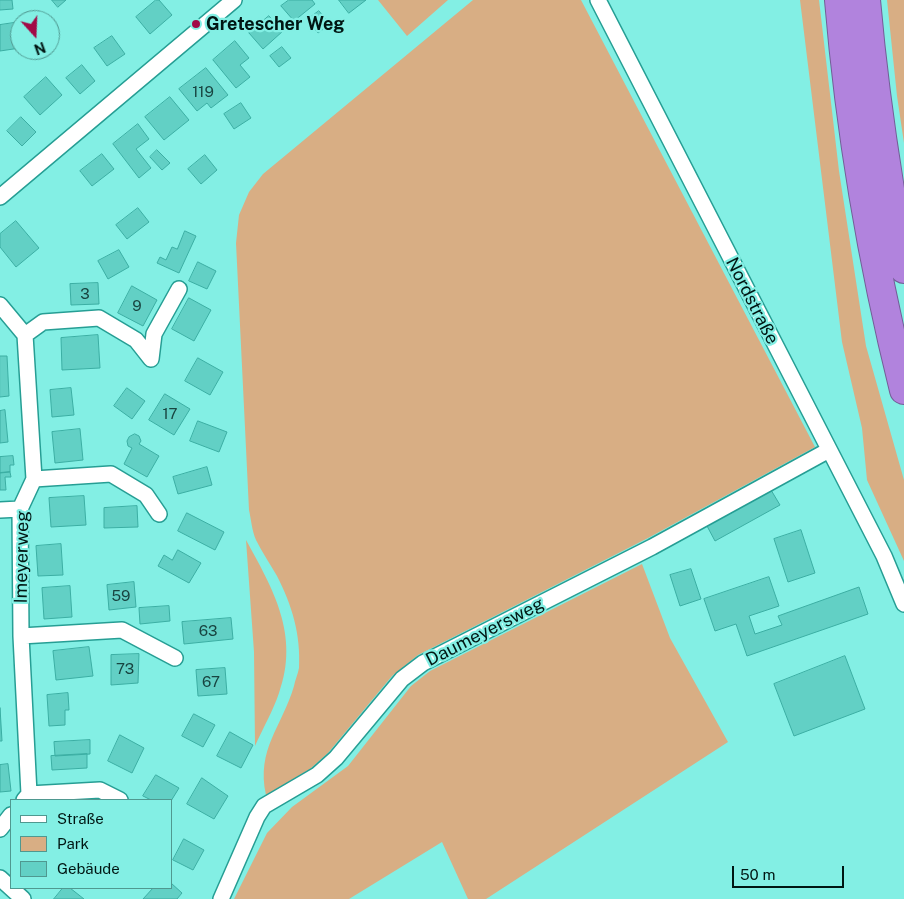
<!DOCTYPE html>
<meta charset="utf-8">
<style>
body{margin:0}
#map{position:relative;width:904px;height:899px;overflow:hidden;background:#83efe4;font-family:"Public Sans",sans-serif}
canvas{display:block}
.legend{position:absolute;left:10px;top:799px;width:162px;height:90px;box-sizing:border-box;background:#83efe4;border:1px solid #4f9890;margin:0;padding:6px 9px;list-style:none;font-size:15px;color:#001613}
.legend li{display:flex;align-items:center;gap:10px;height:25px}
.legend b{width:25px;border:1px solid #4f9890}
.north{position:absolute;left:10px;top:10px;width:50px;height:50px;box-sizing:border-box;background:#83efe4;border:1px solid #4f9890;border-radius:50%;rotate:160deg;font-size:14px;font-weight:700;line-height:20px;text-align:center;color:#001613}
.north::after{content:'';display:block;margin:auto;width:18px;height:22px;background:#a20a47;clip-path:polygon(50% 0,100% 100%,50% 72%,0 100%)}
.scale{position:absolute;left:732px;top:866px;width:112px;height:22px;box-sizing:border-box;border:2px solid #001613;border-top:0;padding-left:6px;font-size:15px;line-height:18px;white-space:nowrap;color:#001613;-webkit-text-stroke:4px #83efe4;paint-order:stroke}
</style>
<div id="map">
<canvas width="904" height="899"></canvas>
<ul class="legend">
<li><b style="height:6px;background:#fff"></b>Straße</li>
<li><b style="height:14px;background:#d8ae84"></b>Park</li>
<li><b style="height:14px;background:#62d0c5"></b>Gebäude</li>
</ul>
<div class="north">N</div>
<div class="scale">50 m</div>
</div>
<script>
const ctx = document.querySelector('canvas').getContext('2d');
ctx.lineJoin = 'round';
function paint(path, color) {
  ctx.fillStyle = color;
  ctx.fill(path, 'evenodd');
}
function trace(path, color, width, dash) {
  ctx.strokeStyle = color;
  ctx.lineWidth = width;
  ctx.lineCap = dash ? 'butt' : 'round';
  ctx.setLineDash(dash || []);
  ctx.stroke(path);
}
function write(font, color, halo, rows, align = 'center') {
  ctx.font = font + ' "Public Sans",sans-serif';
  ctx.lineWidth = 4.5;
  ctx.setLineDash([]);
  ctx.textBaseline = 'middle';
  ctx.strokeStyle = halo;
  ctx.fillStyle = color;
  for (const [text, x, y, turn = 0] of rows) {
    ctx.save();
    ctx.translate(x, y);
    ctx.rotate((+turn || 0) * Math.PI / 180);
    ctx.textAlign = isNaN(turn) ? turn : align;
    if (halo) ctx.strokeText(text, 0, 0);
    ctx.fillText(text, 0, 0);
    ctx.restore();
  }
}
paint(new Path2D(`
 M 378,0 L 448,0 L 407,36 Z
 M 473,0 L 581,0 L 815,447 L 648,538 L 418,655 L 392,676 L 328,753 L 310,769 L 266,795 C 256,749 282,727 294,686 C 295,680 298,674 299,668 C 301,635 292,605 277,576 C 270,564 262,552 256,540 C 252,531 251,519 249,510 L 236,243 L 239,215 L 249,192 L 263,174 Z
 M 800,0 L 819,0 L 839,171 L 866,346 L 904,480 L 904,561 L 867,480 L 862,428 L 842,342 Z
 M 887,0 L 904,0 L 904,143 L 897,96 Z
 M 246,540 C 273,589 300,635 279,693 C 273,711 263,728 255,746 L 254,652 Z
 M 642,564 L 670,638 L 728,742 L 486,899 L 468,899 L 442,842 L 349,899 L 234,899 L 267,833 L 292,807 L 348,766 L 411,686 L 430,671 Z`), '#d8ae84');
const building = new Path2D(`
 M 0,0 L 12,0 L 13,9 L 0,10 Z
 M 52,0 L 66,0 L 58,7 Z
 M 156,0 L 159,0 L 172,15 L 150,34 L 136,17 Z
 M 289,0 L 312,0 L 315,4 L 294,21 L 281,6 Z
 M 339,0 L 366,0 L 349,13 Z
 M 319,11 L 330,24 L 318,33 L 307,20 Z
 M 269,16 L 283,31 L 263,49 L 249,33 Z
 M 20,22 L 20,48 L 0,51 L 0,25 Z
 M 112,36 L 125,54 L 107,66 L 94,48 Z
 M 235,41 L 249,58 L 240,65 L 250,77 L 236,88 L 213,60 Z
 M 282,47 L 291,58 L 279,67 L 270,56 Z
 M 82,65 L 95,81 L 80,94 L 66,78 Z
 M 206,68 L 228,95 L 211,108 L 207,103 L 197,111 L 179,89 Z
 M 46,77 L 62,95 L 40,115 L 24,97 Z
 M 170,97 L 189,120 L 164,140 L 145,117 Z
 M 241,103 L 251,118 L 234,129 L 224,114 Z
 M 21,117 L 36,132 L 22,146 L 7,131 Z
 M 138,124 L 149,139 L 136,149 L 151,168 L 139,178 L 113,144 Z
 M 157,150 L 170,163 L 162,170 L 150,157 Z
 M 102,154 L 114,169 L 92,186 L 80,171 Z
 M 205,155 L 217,170 L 201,184 L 188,169 Z
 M 138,208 L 149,222 L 127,239 L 116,225 Z
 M 16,221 L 39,248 L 16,267 L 0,247 L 0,234 Z
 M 185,231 L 196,236 L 179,273 L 157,263 L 160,257 L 166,260 L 172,247 L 177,249 Z
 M 119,250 L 129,267 L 108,279 L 98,261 Z
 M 198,262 L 216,271 L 207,289 L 189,281 Z
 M 98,283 L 99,304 L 71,305 L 70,284 Z
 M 132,286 L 157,300 L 143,326 L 118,313 Z
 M 189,298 L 211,310 L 194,341 L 172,329 Z
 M 98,335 L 100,368 L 62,370 L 61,338 Z
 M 0,356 L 7,356 L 9,396 L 0,397 Z
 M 198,358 L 223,372 L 210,395 L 185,381 Z
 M 71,388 L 74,415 L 52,417 L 50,390 Z
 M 127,388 L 145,401 L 132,419 L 114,406 Z
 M 165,394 L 190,409 L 174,435 L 149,420 Z
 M 5,410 L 8,442 L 0,443 L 0,411 Z
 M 198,421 L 227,432 L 219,452 L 190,441 Z
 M 80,429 L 83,460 L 55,463 L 52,432 Z
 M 135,434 L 139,436 L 141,441 L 139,444 L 159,456 L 147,477 L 124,464 L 132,448 L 128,446 L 127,441 L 129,437 Z
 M 13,456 L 14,465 L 10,465 L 10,472 L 0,473 L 0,457 Z
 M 207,467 L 212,485 L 178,494 L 173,477 Z
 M 10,472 L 11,477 L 5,477 L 6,490 L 0,490 L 0,473 Z
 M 771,490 L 780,505 L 715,541 L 707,526 Z
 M 84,496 L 86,525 L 51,527 L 49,498 Z
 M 137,506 L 138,527 L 104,528 L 104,508 Z
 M 187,513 L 224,532 L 215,550 L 178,531 Z
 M 801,530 L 815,573 L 788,582 L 774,539 Z
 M 61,544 L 63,575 L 38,576 L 36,546 Z
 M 178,550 L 201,563 L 189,583 L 158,566 L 164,555 L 172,560 Z
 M 691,569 L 701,599 L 680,606 L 670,575 Z
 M 769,577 L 779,606 L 749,616 L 755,634 L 782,625 L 778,616 L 859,587 L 868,614 L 747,656 L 736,624 L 715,631 L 704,599 Z
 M 134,582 L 136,607 L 109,610 L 107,585 Z
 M 70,586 L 72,617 L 44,619 L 42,588 Z
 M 169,606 L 170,621 L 140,624 L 139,608 Z
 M 231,618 L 233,639 L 184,644 L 182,622 Z
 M 89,647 L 93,676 L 56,680 L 53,651 Z
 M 139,654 L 138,683 L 111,685 L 111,655 Z
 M 845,656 L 865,709 L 794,736 L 774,684 Z
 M 225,668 L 227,694 L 198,696 L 196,670 Z
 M 68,693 L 69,710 L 65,710 L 65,725 L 49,726 L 47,695 Z
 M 0,708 L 2,741 L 0,741 Z
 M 194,714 L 215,725 L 203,747 L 182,736 Z
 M 230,732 L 253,745 L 241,768 L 217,756 Z
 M 120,735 L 144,748 L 132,773 L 108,761 Z
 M 90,740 L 90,754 L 55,756 L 54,742 Z
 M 87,754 L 87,768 L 52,770 L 51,756 Z
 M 8,764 L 11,791 L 0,792 L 0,765 Z
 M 156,775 L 179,788 L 171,801 L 151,800 L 143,796 Z
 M 202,778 L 228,796 L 214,819 L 187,804 Z
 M 184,839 L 204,850 L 193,870 L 173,860 Z
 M 171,883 L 182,893 L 177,899 L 143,899 L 153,888 L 171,888 Z
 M 63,888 L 70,888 L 84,899 L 54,899 Z`);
paint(building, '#62d0c5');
trace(building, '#3caea3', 1);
const minor = new Path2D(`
 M 598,0 L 884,556 L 904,604
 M 0,197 L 234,0
 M 0,305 L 25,335 L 34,479 L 20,509 L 21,636 L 29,794 L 24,800
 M 25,335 L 43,322 L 99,318 L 136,340 L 151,359
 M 151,359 L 154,334 L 179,289
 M 34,479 L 111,474 L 146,495 L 159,514
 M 0,510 L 20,509
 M 21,636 L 122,630 L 175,658
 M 29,794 L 100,790 L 120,800
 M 0,829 L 11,815
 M 0,878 L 23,899
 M 221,899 L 257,817 L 264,806 L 317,775 L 336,758 L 402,679 L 423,663 L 652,547 L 829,450`);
const motorway = new Path2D(`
 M 839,0 C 850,132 872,262 904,390
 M 866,0 C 874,91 887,179 904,269`);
trace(minor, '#269e94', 18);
trace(motorway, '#735d96', 30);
trace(minor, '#fff', 15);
trace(motorway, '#b183dd', 28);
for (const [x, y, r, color] of [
 [196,24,5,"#a20a47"]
]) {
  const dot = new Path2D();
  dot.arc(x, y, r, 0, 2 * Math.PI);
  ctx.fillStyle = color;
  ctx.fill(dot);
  trace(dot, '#83efe4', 2);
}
write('15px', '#184440', null, [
 ["119",203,92],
 ["3",85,294],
 ["9",137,306],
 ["17",170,414],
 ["59",121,596],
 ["63",208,631],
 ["73",125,669],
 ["67",211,682]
]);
write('bold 18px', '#001613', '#83efe4', [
 ["Gretescher Weg",206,24]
], 'left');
write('18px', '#001613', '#83efe4', [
 ["Nordstraße",752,301,63],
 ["Imeyerweg",22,557,-89],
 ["Daumeyersweg",485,632,-27]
]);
</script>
